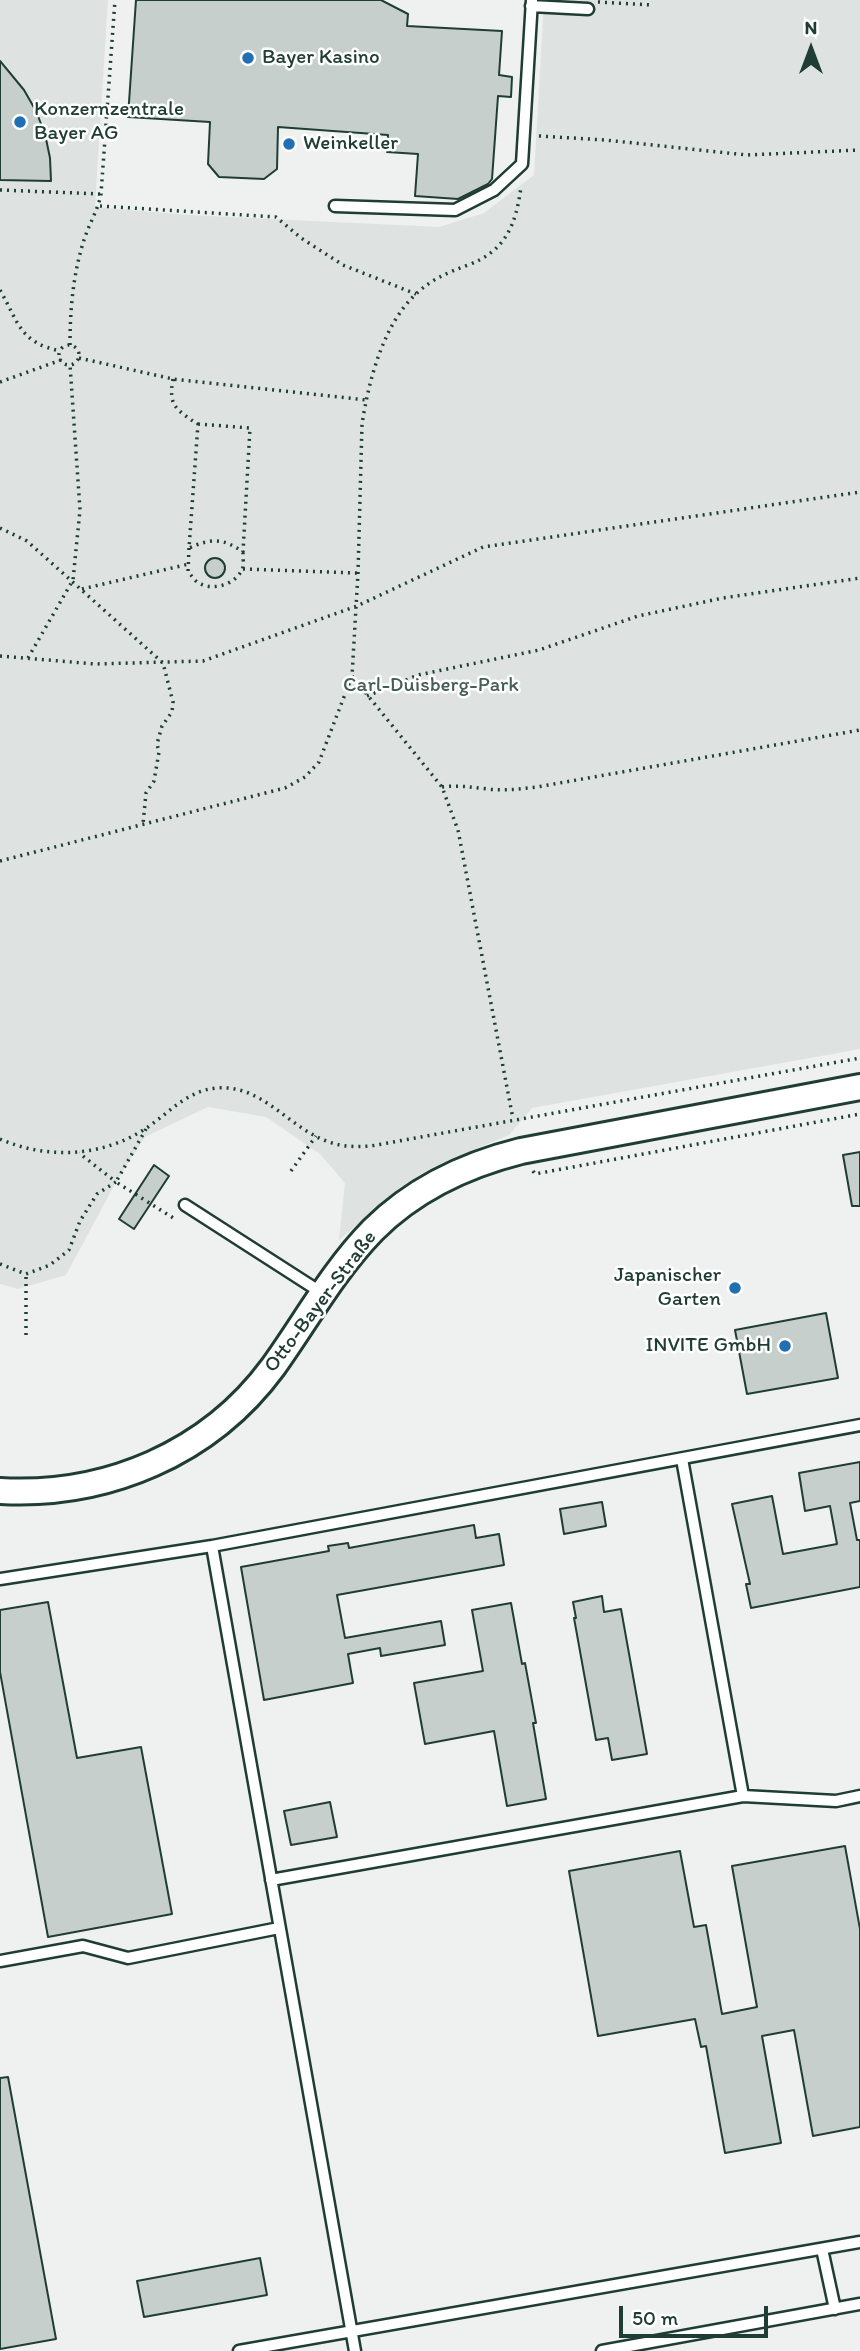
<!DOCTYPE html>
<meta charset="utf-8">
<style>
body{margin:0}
#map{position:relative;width:860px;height:2351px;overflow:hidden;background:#fff;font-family:Itim,sans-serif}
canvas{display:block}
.north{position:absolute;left:776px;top:14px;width:70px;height:70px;-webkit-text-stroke:5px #fff;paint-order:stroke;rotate:0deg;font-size:19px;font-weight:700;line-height:28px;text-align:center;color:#1f3d34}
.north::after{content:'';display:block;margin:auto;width:24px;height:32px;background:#1f3d34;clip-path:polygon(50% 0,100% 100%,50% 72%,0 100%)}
.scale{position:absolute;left:619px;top:2306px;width:149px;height:32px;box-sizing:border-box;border:4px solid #1f3d34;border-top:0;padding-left:9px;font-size:21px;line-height:24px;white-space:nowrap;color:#1f3d34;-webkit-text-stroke:5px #fff;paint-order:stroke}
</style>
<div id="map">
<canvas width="860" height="2351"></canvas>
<div class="north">N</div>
<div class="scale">50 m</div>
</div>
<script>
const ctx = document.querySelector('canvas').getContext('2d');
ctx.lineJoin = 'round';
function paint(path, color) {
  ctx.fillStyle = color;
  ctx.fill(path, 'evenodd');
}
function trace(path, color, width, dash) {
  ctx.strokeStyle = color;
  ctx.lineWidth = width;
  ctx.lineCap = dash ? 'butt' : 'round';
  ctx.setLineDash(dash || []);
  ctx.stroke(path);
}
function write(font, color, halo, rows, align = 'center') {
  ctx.font = font + ' Itim,sans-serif';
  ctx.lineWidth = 5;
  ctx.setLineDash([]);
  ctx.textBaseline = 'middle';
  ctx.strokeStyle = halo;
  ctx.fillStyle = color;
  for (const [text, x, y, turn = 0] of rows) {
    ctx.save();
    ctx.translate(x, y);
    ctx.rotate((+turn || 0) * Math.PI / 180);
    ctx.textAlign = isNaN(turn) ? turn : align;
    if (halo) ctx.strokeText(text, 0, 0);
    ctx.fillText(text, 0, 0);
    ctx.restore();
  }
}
paint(new Path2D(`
 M 0,0 L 860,0 L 860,2351 L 0,2351 Z`), '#eef1f0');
paint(new Path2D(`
 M 0,0 L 108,0 L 95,207 L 189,215 L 439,227 L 484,213 L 534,175 L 544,0 L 860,0 L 860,1049 L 532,1108 L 509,1135 L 449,1160 L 399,1188 L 339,1240 L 345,1183 L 320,1154 L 266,1117 L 208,1107 L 145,1137 L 116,1182 L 66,1275 L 18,1289 L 0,1284 Z`), '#dee3e2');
const building = new Path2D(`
 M 136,0 L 381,0 L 408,14 L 407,26 L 502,31 L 499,75 L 512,77 L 511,97 L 498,96 L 492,179 L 488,184 L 458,199 L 415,196 L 418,154 L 387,152 L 388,135 L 278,127 L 277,169 L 264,179 L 219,177 L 208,164 L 210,122 L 128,117 Z
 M 0,61 L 24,90 L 36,111 L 45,134 L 50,158 L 51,181 L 0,180 Z
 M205 568a10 10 0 1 1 20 0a10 10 0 1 1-20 0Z
 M 860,1152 L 860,1206 L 852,1206 L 843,1155 Z
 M 154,1165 L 169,1176 L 134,1229 L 119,1219 Z
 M 826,1313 L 838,1378 L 747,1394 L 735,1330 Z
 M 860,1462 L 860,1501 L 850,1503 L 857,1540 L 860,1540 L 860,1587 L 751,1608 L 746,1584 L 750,1584 L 732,1504 L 772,1496 L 783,1554 L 837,1544 L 830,1506 L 805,1511 L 799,1473 Z
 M 602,1502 L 606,1526 L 564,1534 L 560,1509 Z
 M 474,1525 L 476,1538 L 499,1534 L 504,1565 L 337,1595 L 345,1638 L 441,1621 L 445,1645 L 381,1656 L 380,1648 L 348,1654 L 353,1683 L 264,1700 L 241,1567 L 329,1551 L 328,1546 L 348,1543 L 349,1548 Z
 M 602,1596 L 604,1612 L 621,1609 L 647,1754 L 612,1760 L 608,1738 L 596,1740 L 574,1618 L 576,1618 L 573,1602 Z
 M 48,1602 L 77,1758 L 141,1747 L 172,1914 L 48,1937 L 0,1672 L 0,1610 Z
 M 511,1603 L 522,1664 L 525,1663 L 536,1723 L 533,1723 L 546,1799 L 507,1806 L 494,1731 L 425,1744 L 414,1683 L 483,1671 L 472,1610 Z
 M 330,1802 L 337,1837 L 291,1845 L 284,1811 Z
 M 845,1846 L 860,1929 L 860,2127 L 813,2136 L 794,2030 L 762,2036 L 781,2143 L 725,2153 L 706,2046 L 701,2047 L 695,2019 L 598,2036 L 569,1871 L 680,1851 L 694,1927 L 706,1925 L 722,2014 L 757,2007 L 732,1866 Z
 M 8,2077 L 56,2339 L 0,2349 L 0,2078 Z
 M 260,2258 L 267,2295 L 144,2317 L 137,2281 Z`);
paint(building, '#c7cfcc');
trace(building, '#1f3d34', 2);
const service = new Path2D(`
 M 531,6 L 588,9
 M 335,206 L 455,210 L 494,190 L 522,164 L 532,0
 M 185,1205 L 322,1293
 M 682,1459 L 743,1796
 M 212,1546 L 355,2351
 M 0,1579 L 212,1546 L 860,1425
 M 271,1880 L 743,1796 L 836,1801 L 860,1796
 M 0,1961 L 83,1946 L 128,1958 L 279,1928
 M 822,2249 L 835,2309
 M 239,2351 L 860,2242
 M 602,2351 L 860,2304`);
const tertiary = new Path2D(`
 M 0,1491 C 106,1497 209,1454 273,1367 C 306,1321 333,1271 373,1230 C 414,1189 465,1165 521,1151 L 860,1087`);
trace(service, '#1f3d34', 15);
trace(tertiary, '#1f3d34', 30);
trace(new Path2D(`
 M 598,2 L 652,5
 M 539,136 L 605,140 L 747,155 L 860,150
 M 0,190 L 101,194
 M 100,206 L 276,217 L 301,238 L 343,265 L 416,294
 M 0,290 C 19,323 19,342 60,351
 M 70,345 C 70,310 73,274 84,240 C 89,224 98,210 101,194 L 115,0
 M59 355a10 10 0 1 1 20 0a10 10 0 1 1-20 0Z
 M 79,358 L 173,379 L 366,400
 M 173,379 C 168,406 176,409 197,424
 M 0,382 L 61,360
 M 198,424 L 250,428 L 243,552 C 223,538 212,538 189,548 Z
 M 0,528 L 27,541 L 163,663 L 173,702 L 172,712 L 162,726 L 157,744 L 159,752 L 154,781 L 146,793 L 143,824
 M 189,548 L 188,572 C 191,575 193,578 196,581 C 209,592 234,586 242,570 C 244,566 243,558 243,553
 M 243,569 L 358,573
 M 82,589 L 189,564
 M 0,656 L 95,664 L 203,661 L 357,606 L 483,547 L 860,492
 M 28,658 L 73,580 L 80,510 L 70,365
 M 352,676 L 442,787 L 458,830 L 513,1119
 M 367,696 L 418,675 L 539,650 L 638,616 L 723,598 L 860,578
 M 442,787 C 458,785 471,787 487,789 C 504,791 520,789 537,787 L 860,730
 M 0,861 L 285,788 L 305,777 L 319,762 L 352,676 L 358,573 L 362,424 C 369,380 383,324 417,293 C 432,279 449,272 468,265 C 506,251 516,224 521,187
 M 146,1129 L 116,1182 L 175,1219
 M 0,1139 C 48,1160 104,1157 148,1127 C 170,1112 187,1091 216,1088 C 263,1084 288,1128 329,1142 C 343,1147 357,1147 371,1146 L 860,1058
 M 291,1171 L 316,1136
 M 533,1171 L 535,1174 L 860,1114
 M 0,1264 L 26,1274 L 50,1265 L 69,1250 L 80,1221 L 97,1194 L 116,1182 L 79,1153
 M 26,1335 L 26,1274`), '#1f3d34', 3.5, [2, 5]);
trace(service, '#fff', 10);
trace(tertiary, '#fff', 24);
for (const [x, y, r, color] of [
 [248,58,7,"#1f6fb2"],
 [20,122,7,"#1f6fb2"],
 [289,144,7,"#1f6fb2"],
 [735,1288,7,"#1f6fb2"],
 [785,1346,7,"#1f6fb2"]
]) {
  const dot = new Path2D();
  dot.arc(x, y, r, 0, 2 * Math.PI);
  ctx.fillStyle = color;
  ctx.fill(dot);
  trace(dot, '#fff', 2.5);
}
write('21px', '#1f3d34', '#fff', [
 ["Bayer Kasino",262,58],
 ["Konzernzentrale",34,110],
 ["Bayer AG",34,134],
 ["Weinkeller",303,144],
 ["Japanischer",721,1276,"right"],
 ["Garten",721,1300,"right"],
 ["INVITE GmbH",771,1346,"right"]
], 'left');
write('21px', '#455e57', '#fff', [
 ["Carl-Duisberg-Park",431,686]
]);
write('21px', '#1f3d34', '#fff', [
 ["Otto-Bayer-Straße",321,1302,-53]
]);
</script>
